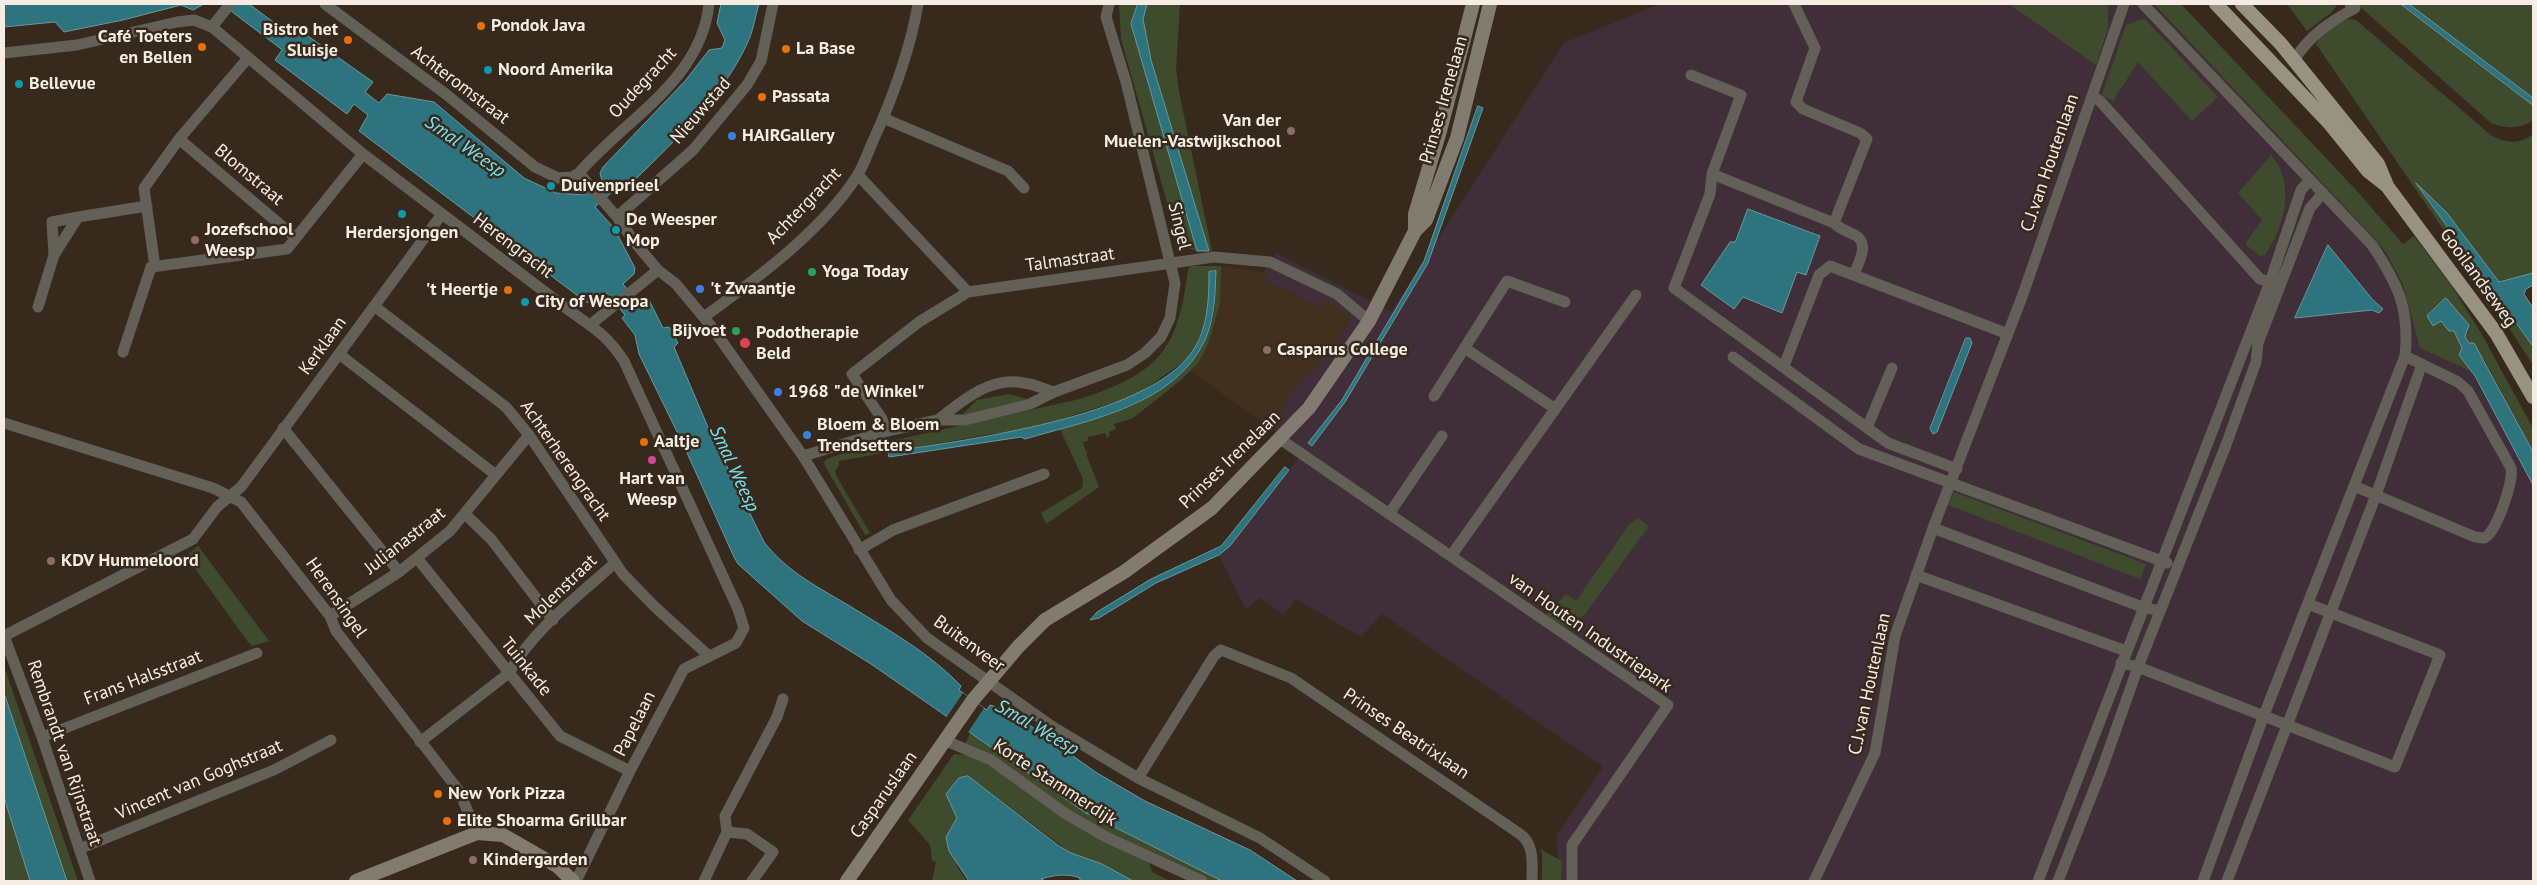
<!DOCTYPE html>
<meta charset="utf-8">
<style>
body{margin:0}
#map{position:relative;width:2537px;height:885px;overflow:hidden;background:#372a1d;font-family:"PT Sans",sans-serif}
canvas{display:block}
.frame{position:absolute;inset:0;border:5px solid #f5ece4;pointer-events:none}
</style>
<div id="map">
<canvas width="2537" height="885"></canvas>
<div class="frame"></div>
</div>
<script>
const ctx = document.querySelector('canvas').getContext('2d');
ctx.lineJoin = 'round';
function paint(path, color) {
  ctx.fillStyle = color;
  ctx.fill(path, 'evenodd');
}
function trace(path, color, width, dash) {
  ctx.strokeStyle = color;
  ctx.lineWidth = width;
  ctx.lineCap = dash ? 'butt' : 'round';
  ctx.setLineDash(dash || []);
  ctx.stroke(path);
}
function write(font, color, halo, rows, align = 'center') {
  ctx.font = font + ' "PT Sans",sans-serif';
  ctx.lineWidth = 5;
  ctx.setLineDash([]);
  ctx.textBaseline = 'middle';
  ctx.strokeStyle = halo;
  ctx.fillStyle = color;
  for (const [text, x, y, turn = 0] of rows) {
    ctx.save();
    ctx.translate(x, y);
    ctx.rotate((+turn || 0) * Math.PI / 180);
    ctx.textAlign = isNaN(turn) ? turn : align;
    if (halo) ctx.strokeText(text, 0, 0);
    ctx.fillText(text, 0, 0);
    ctx.restore();
  }
}
paint(new Path2D(`
 M 1660,4 L 2154,4 L 2375,239 L 2387,254 L 2403,286 L 2471,371 L 2533,485 L 2533,881 L 1558,881 L 1557,835 L 1603,767 L 1382,614 L 1361,637 L 1296,599 L 1284,615 L 1260,598 L 1246,610 L 1219,555 L 1230,546 L 1304,451 L 1195,373 L 1276,253 L 1391,312 L 1564,43 Z`), '#402e38');
paint(new Path2D(`
 M 1221,266 L 1268,273 L 1266,283 L 1286,289 L 1319,308 L 1325,299 L 1350,315 L 1351,320 L 1324,359 L 1299,384 L 1288,398 L 1284,411 L 1269,426 L 1190,371 L 1199,362 L 1209,342 L 1220,303 Z`), '#42301e');
paint(new Path2D(`
 M 1119,4 L 1138,4 L 1131,24 L 1197,251 L 1187,248 L 1177,238 L 1121,39 Z
 M 1147,4 L 1180,4 L 1176,68 L 1179,92 L 1212,251 L 1209,251 L 1151,60 L 1143,19 L 1143,12 Z
 M 2009,4 L 2108,4 L 2108,29 L 2096,65 Z
 M 2154,4 L 2181,4 L 2356,190 L 2403,244 L 2414,236 L 2451,285 L 2481,333 L 2533,428 L 2533,452 L 2484,359 L 2465,337 L 2469,331 L 2446,298 L 2430,312 L 2454,331 L 2462,348 L 2459,355 L 2471,371 L 2420,348 L 2403,285 L 2387,254 L 2375,239 Z
 M 2287,4 L 2336,4 L 2337,5 L 2332,12 L 2307,31 Z
 M 2357,4 L 2401,4 L 2533,105 L 2533,120 C 2520,130 2505,128 2491,123 Z
 M 2409,4 L 2533,4 L 2533,98 Z
 M 2144,18 L 2218,97 L 2192,121 L 2138,62 L 2113,101 L 2102,95 L 2126,25 Z
 M 2348,19 L 2356,20 L 2492,136 C 2507,143 2519,145 2533,134 L 2533,273 L 2499,282 L 2447,213 L 2419,187 L 2533,346 L 2533,365 L 2478,280 L 2316,44 C 2321,32 2337,25 2348,19 Z
 M 2271,155 C 2296,184 2285,225 2265,255 L 2260,256 L 2245,244 L 2262,220 L 2238,193 Z
 M 1191,266 L 1221,266 L 1220,303 L 1209,342 L 1199,362 L 1181,380 L 1133,418 L 1114,424 L 1116,429 L 1109,432 L 1110,436 L 1107,438 L 1105,433 L 1088,437 L 1088,441 L 1083,442 L 1086,452 L 1090,451 L 1086,454 L 1099,487 L 1046,524 L 1041,513 L 1082,488 L 1083,479 L 1060,429 C 1086,421 1115,415 1140,402 C 1175,384 1215,345 1215,302 C 1214,292 1211,282 1209,272 L 1209,304 L 1203,328 L 1194,350 L 1186,360 L 1137,395 L 1024,431 L 991,434 L 839,461 L 839,465 L 835,471 L 837,477 L 870,533 L 865,535 L 825,466 L 824,462 L 827,459 L 855,449 L 1080,399 C 1159,373 1178,351 1188,269 Z
 M 1009,394 L 1027,399 L 962,415 L 977,400 Z
 M 1954,492 L 2146,564 L 2140,579 L 1948,505 Z
 M 1638,518 L 1649,526 L 1586,613 L 1569,629 L 1546,615 L 1566,594 L 1576,601 L 1628,526 Z
 M 198,546 L 269,641 L 252,646 L 248,642 L 186,556 Z
 M 4,666 L 78,881 L 67,881 L 4,693 Z
 M 970,733 L 1113,827 L 1222,881 L 1210,881 L 1088,823 L 965,744 Z
 M 954,754 L 966,755 L 982,761 L 1148,860 L 1152,872 L 1170,881 L 1133,881 L 1102,864 L 1071,853 L 968,776 L 946,794 L 956,811 L 956,822 L 950,829 L 958,868 L 967,881 L 932,881 L 936,862 L 932,861 L 930,845 L 908,820 Z
 M 4,797 L 30,881 L 4,881 Z
 M 1540,849 L 1562,861 L 1561,881 L 1542,881 L 1542,854 Z`), '#3e4b2c');
const water = new Path2D(`
 M 4,4 L 204,4 L 193,10 L 181,5 L 123,20 L 64,32 L 55,22 L 4,27 Z
 M 222,4 L 249,4 L 292,36 L 298,29 L 373,82 L 365,92 L 379,103 L 387,94 L 434,102 L 524,178 L 556,193 L 585,195 L 602,181 L 600,173 L 603,167 L 685,81 L 709,50 L 722,48 L 725,40 L 717,23 L 721,4 L 759,4 C 755,17 753,32 747,44 C 720,102 669,145 625,190 L 619,193 L 612,192 L 595,207 L 614,228 L 635,268 L 634,274 L 623,284 L 640,304 L 648,298 L 663,328 L 669,327 L 678,343 L 674,347 L 710,432 L 764,542 C 788,573 820,588 853,608 C 890,631 931,654 961,686 L 959,690 L 984,708 L 987,710 L 990,705 L 1011,712 L 1097,773 L 1145,801 L 1250,850 L 1297,881 L 1222,881 L 1086,813 L 871,664 L 802,621 L 738,564 L 734,557 L 683,444 L 639,354 L 635,335 L 622,318 L 625,315 L 607,293 L 593,303 L 586,302 L 359,131 L 368,115 L 354,104 L 347,114 L 275,60 L 282,50 Z
 M 1138,4 L 1147,4 L 1143,19 L 1151,60 L 1209,251 L 1197,251 L 1131,24 Z
 M 2401,4 L 2409,4 L 2533,98 L 2533,105 Z
 M 1478,106 L 1483,108 L 1428,263 L 1345,402 L 1312,446 L 1308,443 L 1342,400 L 1424,261 Z
 M 2416,183 L 2447,213 L 2499,282 L 2533,273 L 2533,285 L 2526,289 L 2524,294 L 2533,308 L 2533,346 Z
 M 1748,209 L 1820,236 L 1806,275 L 1797,272 L 1782,313 L 1743,297 L 1734,309 L 1701,285 L 1730,242 L 1735,242 Z
 M 2328,245 L 2372,299 L 2383,309 L 2379,313 L 2372,310 L 2295,318 Z
 M 1216,271 C 1215,292 1215,315 1207,335 C 1179,405 1089,420 1025,439 L 1021,437 L 889,457 L 888,452 C 965,440 1146,418 1192,352 C 1208,329 1209,299 1209,272 Z
 M 2446,298 L 2469,325 L 2465,337 L 2469,343 L 2474,343 L 2533,452 L 2533,485 L 2475,376 L 2459,355 L 2462,348 L 2454,331 L 2449,331 L 2441,321 L 2433,326 L 2427,316 Z
 M 1966,338 L 1970,338 L 1972,343 L 1937,432 L 1933,434 L 1930,429 Z
 M 1285,467 L 1289,470 L 1230,546 L 1219,555 L 1156,583 L 1099,618 L 1090,620 L 1097,612 L 1151,579 L 1221,546 Z
 M 4,693 L 67,881 L 30,881 L 4,797 Z
 M 968,776 L 1059,846 L 1071,853 L 1102,864 L 1133,881 L 1080,881 L 1080,878 C 1067,873 1054,875 1041,879 L 1045,881 L 969,881 L 949,851 L 946,837 L 957,818 L 946,794 L 959,778 Z`);
paint(water, '#2e747f');
trace(water, '#6a989d', 1);
paint(new Path2D(`
 M 963,693 L 984,708 L 967,734 L 942,718 L 946,718 Z`), '#372a1d');
trace(new Path2D(`
 M 325,4 L 447,95 L 535,167 L 558,178 L 572,177 L 579,173 C 625,119 701,81 709,4
 M 2143,4 L 2372,245 C 2398,284 2410,309 2405,356 L 2458,382 L 2468,391 L 2511,468 C 2514,481 2496,534 2484,538 L 2475,537 L 2354,486
 M 212,27 L 230,4
 M 4,53 L 77,45 L 177,22 L 194,20 L 212,27 L 363,154 L 570,311 C 595,329 606,334 624,361 L 738,609 L 744,628 L 736,643 L 684,669 L 630,771 L 576,881
 M 248,58 L 179,139 L 296,238
 M 2294,60 C 2310,35 2330,22 2355,8 L 2350,4
 M 1691,75 L 1741,95 L 1712,174 L 1710,194 L 1674,288 L 1888,443 L 1957,469
 M 2092,96 L 2100,101 L 2260,279 L 2276,284
 M 883,118 L 1008,171 L 1024,188
 M 579,173 L 617,217 L 636,244 L 658,270 L 676,284 L 711,326 L 803,456 L 891,600 L 927,638 L 1053,727 L 1138,778 L 1260,838 L 1325,881
 M 1712,174 L 1834,223 L 1867,139 L 1860,133 L 1803,109 L 1796,102 L 1815,48 L 1794,4
 M 858,175 L 968,292
 M 617,217 L 693,150 L 747,85 L 761,61 L 773,4
 M 1834,223 C 1841,230 1847,231 1855,235 C 1870,243 1859,262 1854,274
 M 54,255 L 52,222 L 78,217
 M 155,267 L 144,188 L 179,139
 M 374,306 L 506,407 L 529,435 L 623,574 L 654,606 L 709,656
 M 38,307 L 54,255 L 78,217 L 147,206
 M 704,317 C 756,279 822,231 857,176 C 864,165 868,152 873,141 C 893,97 910,51 918,4
 M 590,325 L 658,270
 M 1466,349 L 1554,408
 M 123,352 L 151,267 L 287,249 L 363,154
 M 339,354 L 496,475
 M 1733,357 L 1859,449 L 2167,563
 M 1784,366 L 1819,275 L 1830,266 L 2008,334
 M 1434,396 L 1507,281 L 1565,302
 M 938,420 C 962,401 990,376 1024,383 C 1034,384 1044,389 1054,392
 M 4,423 L 213,488 L 241,502 L 330,616 L 336,631 L 459,791 L 477,833
 M 283,428 L 399,572
 M 1867,428 L 1892,368
 M 887,431 L 882,419 L 852,374 L 919,322 L 968,292 L 1214,257 L 1270,262 L 1337,294 L 1369,321
 M 1280,439 L 1668,705 L 1572,845 L 1572,881
 M 803,456 L 887,431 L 938,420 L 965,420 L 1030,404 L 1054,392 L 1127,365 L 1145,353 L 1161,337 L 1170,318 L 1175,283 L 1126,82 L 1106,17 L 1109,4
 M 465,514 L 491,539 L 553,620
 M 1389,514 L 1442,436
 M 1933,528 L 2142,607 L 2160,611
 M 859,550 L 893,530 L 1044,474
 M 1451,556 L 1636,295
 M 417,558 L 560,736 L 630,771
 M 1916,575 L 2126,651
 M 330,616 L 399,572 L 450,531 L 529,435
 M 4,636 L 193,539 L 217,507 L 241,487 L 442,214
 M 4,636 L 42,737 L 90,881
 M 2121,663 L 2138,667 L 2395,767 L 2440,655 L 2308,604
 M 42,737 L 257,653
 M 944,740 L 991,760 L 1066,814 L 1106,837 L 1202,881
 M 420,742 L 509,673 C 532,631 579,595 615,563
 M 1138,778 L 1214,656 L 1221,650 L 1291,678 L 1520,834 C 1535,845 1532,864 1532,881
 M 727,832 L 725,816 L 777,717 L 783,699
 M 727,832 L 747,834 L 773,852 L 752,881
 M 79,849 L 274,770 L 331,740
 M 704,881 L 727,832
 M 1814,881 L 1875,753 L 1895,636 L 1933,528 L 2022,297 L 2124,4
 M 2038,881 L 2270,282 L 2301,190 L 2310,180
 M 2058,881 L 2102,769 L 2138,667 L 2226,445 L 2256,362 L 2258,343 L 2310,208 L 2323,193
 M 2203,881 L 2264,715 L 2405,356
 M 2227,881 L 2376,495 L 2422,364`), '#636058', 11);
trace(new Path2D(`
 M 1415,231 L 1415,214 L 1440,131 L 1473,4
 M 356,881 L 477,833 L 503,835 L 557,866 L 573,881
 M 847,881 L 973,700 L 1018,647 L 1045,620 L 1124,572 L 1212,508 L 1309,408 L 1369,321 L 1415,231 L 1426,220 L 1457,138 L 1490,4`), '#817c6f', 14);
trace(new Path2D(`
 M 2216,4 L 2330,124 L 2368,171 L 2387,186 L 2496,333 L 2533,397
 M 2242,4 L 2281,44 L 2378,164 L 2386,183`), '#989281', 14);
for (const [x, y, r, color] of [
 [481,26,5,"#e8710a"],
 [348,40,5,"#e8710a"],
 [202,47,5,"#e8710a"],
 [786,49,5,"#e8710a"],
 [488,70,5,"#0f9aa8"],
 [19,84,5,"#0f9aa8"],
 [762,97,5,"#e8710a"],
 [1291,131,5,"#8d6e63"],
 [732,136,5,"#3f7fe0"],
 [551,186,5,"#0f9aa8"],
 [402,214,5,"#0f9aa8"],
 [616,230,5,"#0f9aa8"],
 [195,240,5,"#8d6e63"],
 [812,272,5,"#2e9e5b"],
 [700,289,5,"#3f7fe0"],
 [508,290,5,"#e8710a"],
 [525,302,5,"#0f9aa8"],
 [736,331,5,"#2e9e5b"],
 [745,343,6,"#e0444e"],
 [1267,350,5,"#8d6e63"],
 [778,392,5,"#3f7fe0"],
 [807,435,5,"#3f7fe0"],
 [644,442,5,"#e8710a"],
 [652,460,5,"#d1479c"],
 [51,561,5,"#8d6e63"],
 [438,794,5,"#e8710a"],
 [447,821,5,"#e8710a"],
 [473,860,5,"#8d6e63"]
]) {
  const dot = new Path2D();
  dot.arc(x, y, r, 0, 2 * Math.PI);
  ctx.fillStyle = color;
  ctx.fill(dot);
  trace(dot, '#372a1d', 2);
}
write('bold 18px', '#f5ece4', '#372a1d', [
 ["Pondok Java",491,26],
 ["Bistro het",338,30,"right"],
 ["Sluisje",338,51,"right"],
 ["Café Toeters",192,37,"right"],
 ["en Bellen",192,58,"right"],
 ["La Base",796,49],
 ["Noord Amerika",498,70],
 ["Bellevue",29,84],
 ["Passata",772,97],
 ["Van der",1281,121,"right"],
 ["Muelen-Vastwijkschool",1281,142,"right"],
 ["HAIRGallery",742,136],
 ["Duivenprieel",561,186],
 ["De Weesper",626,220],
 ["Mop",626,241],
 ["Jozefschool",205,230],
 ["Weesp",205,251],
 ["Herdersjongen",402,233,"center"],
 ["Yoga Today",822,272],
 ["'t Zwaantje",710,289],
 ["'t Heertje",498,290,"right"],
 ["City of Wesopa",535,302],
 ["Bijvoet",726,331,"right"],
 ["Podotherapie",756,333],
 ["Beld",756,354],
 ["Casparus College",1277,350],
 ["1968 \"de Winkel\"",788,392],
 ["Bloem & Bloem",817,425],
 ["Trendsetters",817,446],
 ["Aaltje",654,442],
 ["Hart van",652,479,"center"],
 ["Weesp",652,500,"center"],
 ["KDV Hummeloord",61,561],
 ["New York Pizza",448,794],
 ["Elite Shoarma Grillbar",457,821],
 ["Kindergarden",483,860]
], 'left');
write('18px', '#f5ece4', '#372a1d', [
 ["Oudegracht",643,83,-47],
 ["Achteromstraat",460,85,37],
 ["Prinses Irenelaan",1444,100,-74],
 ["Nieuwstad",701,111,-49],
 ["C.J.van Houtenlaan",2050,163,-71],
 ["Blomstraat",249,175,40],
 ["Achtergracht",804,206,-46],
 ["Singel",1179,226,76],
 ["Herengracht",513,246,37],
 ["Talmastraat",1070,260,-8],
 ["Gooilandseweg",2478,278,54],
 ["Kerklaan",323,346,-54],
 ["Prinses Irenelaan",1230,460,-44],
 ["Achterherengracht",565,461,55],
 ["Julianastraat",405,541,-38],
 ["Molenstraat",561,590,-44],
 ["Herensingel",336,598,55],
 ["van Houten Industriepark",1590,633,35],
 ["Buitenveer",969,644,36],
 ["Tuinkade",526,667,51],
 ["Frans Halsstraat",143,678,-21],
 ["C.J.van Houtenlaan",1870,684,-78],
 ["Papelaan",635,724,-63],
 ["Prinses Beatrixlaan",1406,734,34],
 ["Rembrandt van Rijnstraat",64,753,71],
 ["Vincent van Goghstraat",199,780,-23],
 ["Korte Stammerdijk",1055,783,33],
 ["Casparuslaan",884,795,-55]
]);
write('italic 19px', '#77e2f3', '#372a1d', [
 ["Smal Weesp",465,147,35],
 ["Smal Weesp",734,469,65],
 ["Smal Weesp",1037,728,30]
]);
</script>
